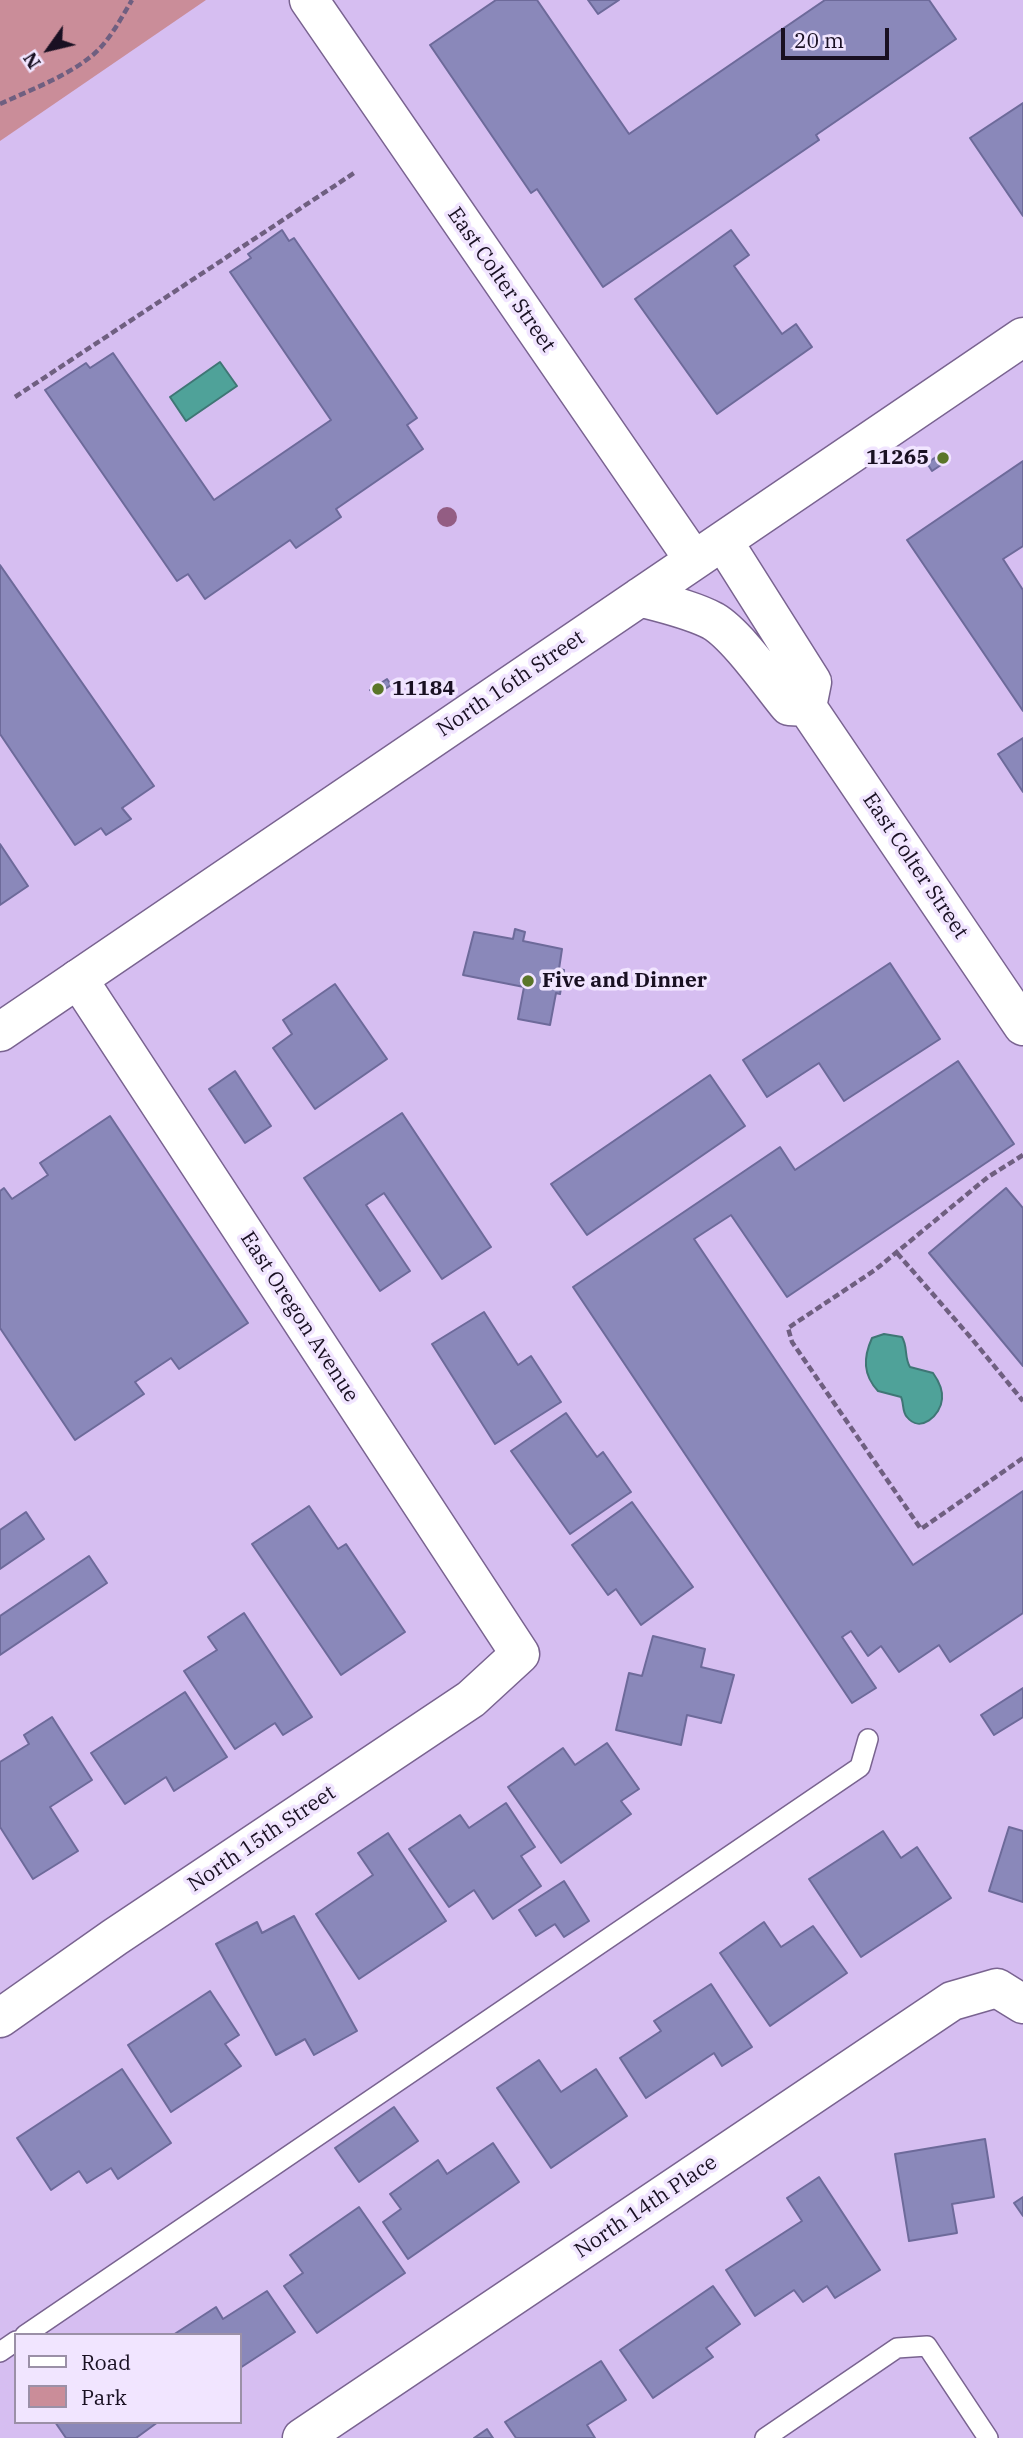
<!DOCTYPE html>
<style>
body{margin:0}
#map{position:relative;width:1023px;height:2438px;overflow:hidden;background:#d6bef1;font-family:"IBM Plex Serif",serif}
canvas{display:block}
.legend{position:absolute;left:14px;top:2333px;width:228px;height:91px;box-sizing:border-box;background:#f1e5ff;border:2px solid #9b90a7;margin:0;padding:9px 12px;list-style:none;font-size:21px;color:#191022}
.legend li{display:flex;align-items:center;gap:14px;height:35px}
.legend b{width:35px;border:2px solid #9b90a7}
.north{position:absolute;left:14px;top:14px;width:70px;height:70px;-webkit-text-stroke:5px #f1e5ff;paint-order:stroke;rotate:236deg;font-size:19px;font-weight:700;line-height:28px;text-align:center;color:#191022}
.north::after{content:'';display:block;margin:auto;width:24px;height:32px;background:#191022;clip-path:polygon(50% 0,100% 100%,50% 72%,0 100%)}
.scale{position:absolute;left:781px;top:28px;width:108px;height:32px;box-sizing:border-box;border:4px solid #191022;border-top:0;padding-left:9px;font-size:21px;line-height:24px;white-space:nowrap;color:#191022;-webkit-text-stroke:5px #f1e5ff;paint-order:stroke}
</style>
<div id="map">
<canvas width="1023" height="2438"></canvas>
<ul class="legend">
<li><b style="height:9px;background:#fff"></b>Road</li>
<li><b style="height:19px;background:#ca8d99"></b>Park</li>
</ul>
<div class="north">N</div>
<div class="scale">20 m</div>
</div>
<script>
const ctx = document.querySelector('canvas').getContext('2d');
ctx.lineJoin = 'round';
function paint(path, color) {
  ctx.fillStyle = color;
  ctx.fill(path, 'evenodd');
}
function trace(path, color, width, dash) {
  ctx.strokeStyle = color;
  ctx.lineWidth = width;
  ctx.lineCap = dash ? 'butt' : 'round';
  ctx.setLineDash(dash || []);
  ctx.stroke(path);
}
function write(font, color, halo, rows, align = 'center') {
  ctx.font = font + ' "IBM Plex Serif",serif';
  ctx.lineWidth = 7;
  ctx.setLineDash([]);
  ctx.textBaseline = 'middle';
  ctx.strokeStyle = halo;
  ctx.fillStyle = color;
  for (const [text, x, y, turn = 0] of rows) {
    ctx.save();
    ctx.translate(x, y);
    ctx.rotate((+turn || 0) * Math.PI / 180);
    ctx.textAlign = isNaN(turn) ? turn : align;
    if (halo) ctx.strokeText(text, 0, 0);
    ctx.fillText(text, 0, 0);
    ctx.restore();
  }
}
paint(new Path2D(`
 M 0,0 L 206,0 L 0,141 Z`), '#ca8d99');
const water = new Path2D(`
 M 220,362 L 237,386 L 186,421 L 170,397 Z
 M 884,1334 L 902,1337 C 908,1347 904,1357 910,1367 L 933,1373 C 938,1380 943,1390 942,1399 C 941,1415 920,1434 907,1417 C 902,1412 904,1403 901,1397 L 878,1391 C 863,1375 863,1358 872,1338 Z`);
paint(water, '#4fa299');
trace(water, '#3f7675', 2);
const building = new Path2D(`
 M 496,0 L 537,0 L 629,134 L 825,0 L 929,0 L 956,39 L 816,135 L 819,140 L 603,287 L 537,189 L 531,193 L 430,45 Z
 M 588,0 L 619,0 L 598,14 Z
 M 1023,103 L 1023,216 L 970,138 Z
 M 282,230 L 289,241 L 294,238 L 417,418 L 407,425 L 423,449 L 336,509 L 341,517 L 296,548 L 290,540 L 205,599 L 188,574 L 177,581 L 45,390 L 86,363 L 90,368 L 113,353 L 214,500 L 331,420 L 230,272 L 251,258 L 248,254 Z
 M 731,230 L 749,255 L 734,266 L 782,334 L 796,324 L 812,347 L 717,414 L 635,299 Z
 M 945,451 L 950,459 L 932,471 L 927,463 Z
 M 1023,461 L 1023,546 L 1003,559 L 1023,590 L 1023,711 L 907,540 Z
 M 0,565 L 154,786 L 122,808 L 131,819 L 106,835 L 101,828 L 75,845 L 0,734 Z
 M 387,679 L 391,685 L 378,694 L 370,690 Z
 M 1023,738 L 1023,792 L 998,754 Z
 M 0,844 L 28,886 L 0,905 Z
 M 515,929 L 525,932 L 523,941 L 562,949 L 559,969 L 564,970 L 560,994 L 556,993 L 550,1025 L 518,1019 L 524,987 L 463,975 L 474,932 L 513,939 Z
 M 890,963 L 940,1039 L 844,1101 L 819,1063 L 767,1097 L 743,1060 Z
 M 335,984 L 387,1059 L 315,1109 L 273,1048 L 292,1034 L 283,1020 Z
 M 958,1061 L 1014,1144 L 787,1297 L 731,1215 L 694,1239 L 913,1565 L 1023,1491 L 1023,1613 L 950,1662 L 939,1645 L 899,1672 L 881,1646 L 868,1656 L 851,1631 L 842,1637 L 876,1688 L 852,1703 L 573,1287 L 780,1147 L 795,1170 Z
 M 235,1071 L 271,1126 L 245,1143 L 209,1089 Z
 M 710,1075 L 745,1126 L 587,1235 L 551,1184 Z
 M 402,1113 L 491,1247 L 442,1279 L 384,1193 L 366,1205 L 410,1271 L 380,1291 L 304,1178 Z
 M 110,1116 L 248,1323 L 179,1369 L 171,1358 L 135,1382 L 144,1394 L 75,1440 L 0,1328 L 0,1191 L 4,1188 L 12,1199 L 48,1175 L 40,1163 Z
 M 1006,1188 L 1023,1208 L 1023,1366 L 929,1253 Z
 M 484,1312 L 518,1365 L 531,1356 L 561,1402 L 495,1444 L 432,1344 Z
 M 566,1413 L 597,1457 L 603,1452 L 631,1492 L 570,1534 L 511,1451 Z
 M 632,1502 L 693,1587 L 641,1625 L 616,1589 L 608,1595 L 572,1545 Z
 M 309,1506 L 338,1549 L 346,1544 L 405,1632 L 341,1675 L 252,1544 Z
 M 26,1512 L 44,1539 L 0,1569 L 0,1530 Z
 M 89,1556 L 107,1583 L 0,1655 L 0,1616 Z
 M 244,1613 L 312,1717 L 283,1735 L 275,1723 L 235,1749 L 184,1671 L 217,1650 L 208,1637 Z
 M 653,1636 L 705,1649 L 701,1667 L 734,1675 L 721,1723 L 687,1715 L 681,1745 L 616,1730 L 629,1673 L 642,1676 Z
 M 1023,1688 L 1023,1717 L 994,1735 L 981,1715 Z
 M 185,1692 L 227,1757 L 174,1791 L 166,1777 L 125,1804 L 91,1753 Z
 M 52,1717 L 92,1780 L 50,1807 L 78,1851 L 33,1879 L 0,1827 L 0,1762 L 29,1744 L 24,1735 Z
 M 607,1743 L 639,1789 L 621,1801 L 631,1814 L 561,1863 L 508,1787 L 563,1748 L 575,1765 Z
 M 506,1803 L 535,1847 L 521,1856 L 541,1886 L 493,1919 L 474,1890 L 449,1907 L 409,1849 L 460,1815 L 469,1828 Z
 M 1009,1827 L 1023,1831 L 1023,1902 L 989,1891 Z
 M 883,1831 L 901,1858 L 917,1847 L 951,1898 L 861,1957 L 809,1879 Z
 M 388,1833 L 446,1921 L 359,1979 L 316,1914 L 373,1875 L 358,1853 Z
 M 564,1881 L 589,1921 L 564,1937 L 555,1924 L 536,1936 L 519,1910 Z
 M 294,1916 L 357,2031 L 314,2055 L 305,2039 L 276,2055 L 216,1944 L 257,1922 L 262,1933 Z
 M 764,1922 L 781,1947 L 813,1926 L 847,1973 L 770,2026 L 720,1953 Z
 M 711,1984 L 752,2047 L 722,2066 L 714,2053 L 646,2098 L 620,2058 L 661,2031 L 654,2021 Z
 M 210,1991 L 239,2035 L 225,2044 L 241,2066 L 171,2112 L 128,2045 Z
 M 539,2060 L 561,2092 L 596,2069 L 627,2116 L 551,2168 L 497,2088 Z
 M 122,2069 L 171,2143 L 118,2179 L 111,2168 L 87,2183 L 79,2171 L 51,2190 L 17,2138 Z
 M 394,2107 L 418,2141 L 359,2182 L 335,2148 Z
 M 985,2139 L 994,2197 L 952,2204 L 957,2233 L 909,2241 L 895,2154 Z
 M 493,2143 L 519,2182 L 408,2259 L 383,2222 L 401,2209 L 390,2194 L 438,2160 L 447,2174 Z
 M 819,2177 L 880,2270 L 835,2298 L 827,2286 L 803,2302 L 794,2290 L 755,2316 L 726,2270 L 802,2221 L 787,2198 Z
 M 1023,2197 L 1023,2216 L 1014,2203 Z
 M 359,2207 L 405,2273 L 317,2333 L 284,2286 L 303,2273 L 290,2255 Z
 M 713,2286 L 740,2324 L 706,2348 L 713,2357 L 653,2398 L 620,2350 Z
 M 267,2291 L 295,2332 L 240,2368 L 240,2335 L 173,2335 L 216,2307 L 223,2319 Z
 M 601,2361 L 626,2400 L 587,2425 L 595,2438 L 516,2438 L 505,2422 Z
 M 55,2422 L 158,2422 L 136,2438 L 66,2438 Z
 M 487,2429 L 493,2438 L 474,2438 Z`);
paint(building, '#8a88ba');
trace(building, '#6d6a9a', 2);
const lane = new Path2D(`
 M 25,2335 L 860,1767 L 868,1739
 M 0,2352 L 16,2341
 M 765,2438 L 897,2348 L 927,2346 L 988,2438`);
const street = new Path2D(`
 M 0,2018 L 115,1937 L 471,1699 L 520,1654 L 78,979
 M 302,2438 L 952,2001 L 997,1988 L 1023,2004`);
const secondary = new Path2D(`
 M 309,0 L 694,560
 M 723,541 L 812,682 L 807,707 L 1023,1026
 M 640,597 C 664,604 690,609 713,621 C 737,635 770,683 789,706 L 807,707
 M 0,1032 L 1023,337`);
trace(lane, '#796390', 22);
trace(street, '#796390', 41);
trace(secondary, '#796390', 41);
trace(new Path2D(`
 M 0,104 C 30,90 63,78 89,58 C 108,44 120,20 132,0
 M 15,397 L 354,173
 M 1023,1155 L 988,1177 L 875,1270 L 788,1328 L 792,1342 L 921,1529 L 1023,1458
 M 897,1253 L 972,1339 L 1023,1401`), '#6f5f80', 4.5, [7, 3.5]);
trace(lane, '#fff', 19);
trace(street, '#fff', 38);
trace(secondary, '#fff', 38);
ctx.fillStyle = '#935d83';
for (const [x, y] of [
 [447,517]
]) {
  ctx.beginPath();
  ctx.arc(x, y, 10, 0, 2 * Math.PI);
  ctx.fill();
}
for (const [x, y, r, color] of [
 [943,458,7,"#5a7629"],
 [378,689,7,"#5a7629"],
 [528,981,7,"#5a7629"]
]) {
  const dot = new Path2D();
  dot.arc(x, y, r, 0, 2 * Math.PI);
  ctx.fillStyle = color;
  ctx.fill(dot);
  trace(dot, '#f1e5ff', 2.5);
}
write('21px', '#191022', '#f1e5ff', [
 ["East Colter Street",501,280,55],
 ["North 16th Street",511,684,-34],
 ["East Colter Street",915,866,56],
 ["East Oregon Avenue",299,1317,57],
 ["North 15th Street",262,1839,-34],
 ["North 14th Place",646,2207,-34]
]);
write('bold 21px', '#191022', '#f1e5ff', [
 ["11265",929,458,"right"],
 ["11184",392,689],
 ["Five and Dinner",542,981]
], 'left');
</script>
